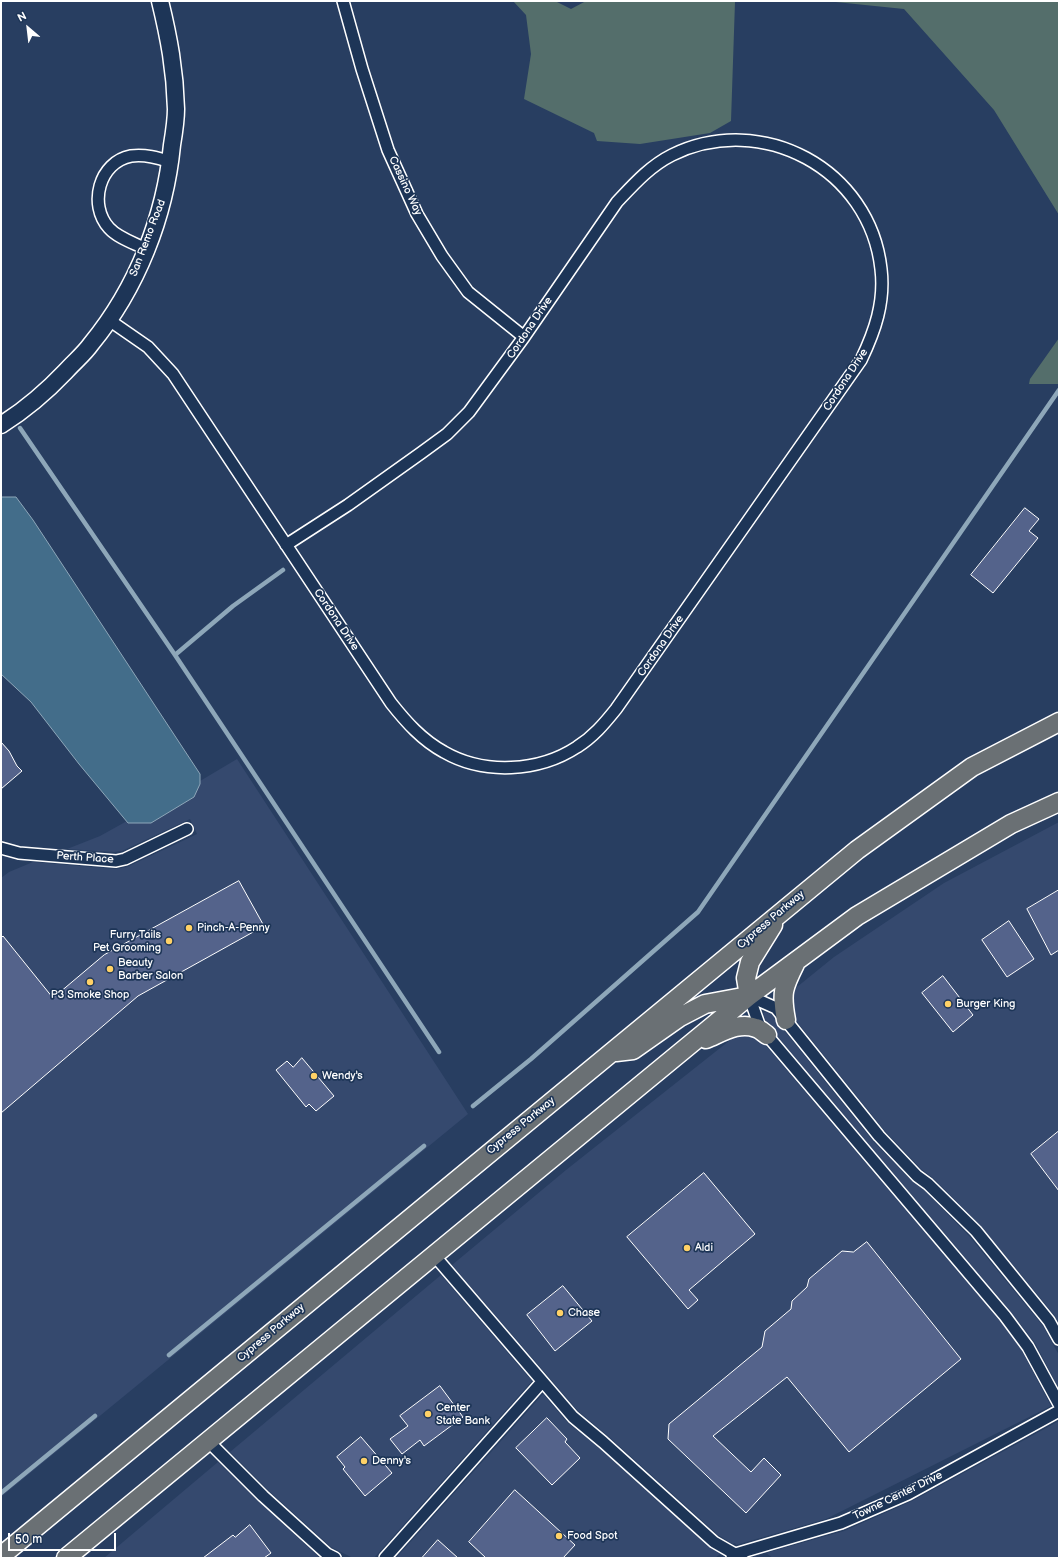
<!DOCTYPE html>
<style>
body{margin:0}
#map{position:relative;width:1060px;height:1559px;overflow:hidden;background:#283e61;font-family:"Balsamiq Sans",sans-serif}
canvas{display:block}
.frame{position:absolute;inset:0;border:2px solid #fff;pointer-events:none}
.north{position:absolute;left:8px;top:8px;width:40px;height:40px;-webkit-text-stroke:3px #1d3557;paint-order:stroke;rotate:332deg;font-size:11px;font-weight:700;line-height:16px;text-align:center;color:#fff}
.north::after{content:'';display:block;margin:auto;width:14px;height:18px;background:#fff;clip-path:polygon(50% 0,100% 100%,50% 72%,0 100%)}
.scale{position:absolute;left:8px;top:1533px;width:108px;height:18px;box-sizing:border-box;border:2px solid #fff;border-top:0;padding-left:5px;font-size:12px;line-height:14px;white-space:nowrap;color:#fff;-webkit-text-stroke:3px #1d3557;paint-order:stroke}
</style>
<div id="map">
<canvas width="1060" height="1559"></canvas>
<div class="frame"></div>
<div class="north">N</div>
<div class="scale">50 m</div>
</div>
<script>
const ctx = document.querySelector('canvas').getContext('2d');
ctx.lineJoin = 'round';
function paint(path, color) {
  ctx.fillStyle = color;
  ctx.fill(path, 'evenodd');
}
function trace(path, color, width, dash) {
  ctx.strokeStyle = color;
  ctx.lineWidth = width;
  ctx.lineCap = dash ? 'butt' : 'round';
  ctx.setLineDash(dash || []);
  ctx.stroke(path);
}
function write(font, color, halo, rows, align = 'center') {
  ctx.font = font + ' "Balsamiq Sans",sans-serif';
  ctx.lineWidth = 3.5;
  ctx.setLineDash([]);
  ctx.textBaseline = 'middle';
  ctx.strokeStyle = halo;
  ctx.fillStyle = color;
  for (const [text, x, y, turn = 0] of rows) {
    ctx.save();
    ctx.translate(x, y);
    ctx.rotate((+turn || 0) * Math.PI / 180);
    ctx.textAlign = isNaN(turn) ? turn : align;
    if (halo) ctx.strokeText(text, 0, 0);
    ctx.fillText(text, 0, 0);
    ctx.restore();
  }
}
paint(new Path2D(`
 M 237,759 L 468,1114 L 1,1497 L 1,878 L 9,872 L 33,862 L 116,869 L 127,867 L 197,834 L 190,819 L 122,851 L 114,852 L 67,849 L 100,836 L 127,821 L 128,823 L 200,784 L 200,781 Z
 M 1059,822 L 1059,1324 L 1055,1316 L 981,1226 L 933,1178 L 921,1169 L 884,1130 L 793,1017 L 792,991 L 834,957 L 944,883 Z
 M 765,1012 L 772,1014 L 779,1023 L 780,1029 L 783,1029 L 873,1141 L 912,1181 L 924,1190 L 970,1237 L 1043,1326 L 1059,1355 L 1059,1389 L 1035,1343 L 1011,1312 L 788,1049 L 776,1035 L 777,1033 L 771,1029 L 767,1023 L 763,1014 Z
 M 741,1034 L 754,1036 L 762,1041 L 1000,1321 L 1022,1351 L 1051,1406 L 826,1519 L 736,1545 L 735,1543 L 733,1544 L 718,1535 L 608,1436 L 578,1411 L 452,1265 L 566,1170 L 734,1037 Z
 M 441,1275 L 532,1381 L 374,1558 L 353,1558 L 331,1547 L 268,1490 L 230,1452 Z
 M 543,1394 L 568,1423 L 599,1448 L 710,1548 L 720,1554 L 715,1558 L 396,1558 Z
 M 1059,1421 L 1059,1558 L 773,1558 L 766,1553 L 844,1531 L 912,1501 Z
 M 218,1462 L 259,1502 L 320,1558 L 104,1558 Z`), '#35496e');
paint(new Path2D(`
 M 513,1 L 555,1 L 571,9 L 586,1 L 744,1 L 735,2 L 731,121 L 710,133 L 640,144 L 597,141 L 594,133 L 524,99 L 531,54 L 526,15 Z
 M 826,1 L 1059,1 L 1059,215 L 994,110 L 904,9 Z
 M 1059,338 L 1059,384 L 1029,384 L 1030,379 Z`), '#546e6b');
const water = new Path2D(`
 M 1,497 L 16,497 L 33,520 L 200,774 L 200,784 L 194,797 L 151,823 L 128,823 L 79,764 L 31,702 L 1,674 Z`);
paint(water, '#436d8a');
trace(water, '#8ea7b9', 1);
trace(new Path2D(`
 M 20,428 L 175,655 L 439,1052
 M 175,655 L 233,606 L 283,570
 M 473,1106 L 531,1059 L 698,912 L 1059,390
 M 169,1355 L 424,1146
 M 1,1493 L 95,1416`), '#8ea7b9', 4.5);
const building = new Path2D(`
 M 1025,508 L 1039,519 L 1029,531 L 1038,538 L 993,593 L 971,575 Z
 M 1,742 L 9,751 L 17,766 L 22,771 L 1,789 Z
 M 239,881 L 264,926 L 138,996 L 1,1113 L 1,938 L 3,936 L 53,998 L 104,955 Z
 M 1059,890 L 1059,950 L 1051,955 L 1027,909 Z
 M 1009,921 L 1034,959 L 1007,977 L 982,940 Z
 M 943,976 L 973,1015 L 953,1032 L 922,993 Z
 M 302,1058 L 334,1096 L 316,1111 L 309,1104 L 306,1107 L 276,1070 L 287,1061 L 293,1067 Z
 M 1059,1131 L 1059,1191 L 1031,1154 Z
 M 704,1173 L 755,1234 L 689,1290 L 698,1300 L 688,1309 L 627,1237 Z
 M 867,1242 L 961,1359 L 849,1452 L 787,1377 L 713,1436 L 751,1472 L 764,1458 L 781,1475 L 746,1513 L 668,1439 L 669,1424 L 762,1347 L 765,1331 L 791,1309 L 792,1301 L 807,1287 L 809,1279 L 842,1251 L 853,1252 Z
 M 563,1286 L 592,1321 L 555,1351 L 527,1315 Z
 M 440,1386 L 463,1417 L 424,1446 L 420,1440 L 402,1454 L 390,1439 L 408,1426 L 400,1416 Z
 M 547,1418 L 567,1439 L 565,1442 L 580,1458 L 552,1485 L 516,1448 Z
 M 361,1437 L 392,1473 L 365,1496 L 343,1469 L 345,1467 L 337,1457 Z
 M 515,1490 L 575,1545 L 563,1558 L 486,1558 L 469,1542 Z
 M 250,1525 L 271,1553 L 264,1558 L 203,1558 L 233,1535 L 235,1537 Z
 M 438,1540 L 458,1558 L 422,1558 Z`);
paint(building, '#54638b');
trace(building, '#fff', 1);
const street = new Path2D(`
 M 343,1 L 362,69 L 388,150 L 417,214 L 442,256 L 468,292 L 524,337
 M 146,249 C 134,243 118,238 109,228 C 88,205 99,162 131,156 C 145,154 158,158 171,162
 M 109,320 L 148,347 L 173,374 L 391,703 C 406,722 422,740 444,752 C 484,775 539,772 577,747 C 593,737 604,724 616,709 L 861,360 C 875,331 885,302 881,269 C 870,169 762,111 672,155 C 650,166 634,184 617,202 L 524,337 L 469,412 L 447,434 L 421,453 L 348,505 L 286,545
 M 1,848 L 19,853 L 116,861 L 125,859 L 187,829
 M 749,996 L 760,1027 L 1005,1316 L 1028,1347 L 1059,1404
 M 749,996 L 776,1008 L 879,1136 L 917,1176 L 928,1184 L 976,1231 L 1049,1321 L 1059,1339
 M 433,1254 L 573,1417 L 603,1442 L 714,1542 L 742,1558
 M 208,1441 L 263,1496 L 327,1554 L 335,1558
 M 732,1555 L 841,1523 L 908,1494 L 1059,1411
 M 385,1558 L 542,1382`);
const secondary = new Path2D(`
 M 1,425 C 25,410 47,391 66,371 C 74,362 84,354 91,344 C 137,288 165,217 172,145 C 174,133 176,121 176,109 C 175,70 169,38 160,1`);
const primary = new Path2D(`
 M 749,996 L 746,978 L 750,962 L 773,925
 M 786,1020 C 781,993 783,988 795,964
 M 706,1039 C 721,1033 739,1021 756,1028 C 760,1029 764,1033 767,1035
 M 616,1052 L 633,1050 L 680,1017 L 705,1004 L 748,996
 M 1,1556 L 857,850 L 972,767 L 1059,722
 M 66,1558 L 749,996 L 857,916 L 1011,824 L 1059,802`);
trace(street, '#fff', 14);
trace(secondary, '#fff', 19);
trace(primary, '#fff', 21);
trace(street, '#1d3557', 11);
trace(secondary, '#1d3557', 16);
trace(primary, '#6a7074', 18);
for (const [x, y, r, color] of [
 [189,928,4,"#ffd166"],
 [169,941,4,"#ffd166"],
 [110,969,4,"#ffd166"],
 [90,982,4,"#ffd166"],
 [948,1004,4,"#ffd166"],
 [314,1076,4,"#ffd166"],
 [687,1248,4,"#ffd166"],
 [560,1313,4,"#ffd166"],
 [428,1414,4,"#ffd166"],
 [364,1461,4,"#ffd166"],
 [559,1536,4,"#ffd166"]
]) {
  const dot = new Path2D();
  dot.arc(x, y, r, 0, 2 * Math.PI);
  ctx.fillStyle = color;
  ctx.fill(dot);
  trace(dot, '#1d3557', 1.5);
}
write('11px', '#fff', '#1d3557', [
 ["Cassino Way",405,186,65],
 ["San Remo Road",148,238,-69],
 ["Cordona Drive",530,328,-56],
 ["Cordona Drive",846,380,-57],
 ["Cordona Drive",336,620,56],
 ["Cordona Drive",661,646,-55],
 ["Perth Place",85,858,4],
 ["Cypress Parkway",771,920,-40],
 ["Cypress Parkway",521,1126,-39],
 ["Cypress Parkway",271,1333,-40],
 ["Towne Center Drive",898,1496,-26]
]);
write('11px', '#fff', '#1d3557', [
 ["Pinch-A-Penny",197,928],
 ["Furry Tails",161,935,"right"],
 ["Pet Grooming",161,948,"right"],
 ["Beauty",118,963],
 ["Barber Salon",118,976],
 ["P3 Smoke Shop",90,995,"center"],
 ["Burger King",956,1004],
 ["Wendy's",322,1076],
 ["Aldi",695,1248],
 ["Chase",568,1313],
 ["Center",436,1408],
 ["State Bank",436,1421],
 ["Denny's",372,1461],
 ["Food Spot",567,1536]
], 'left');
</script>
